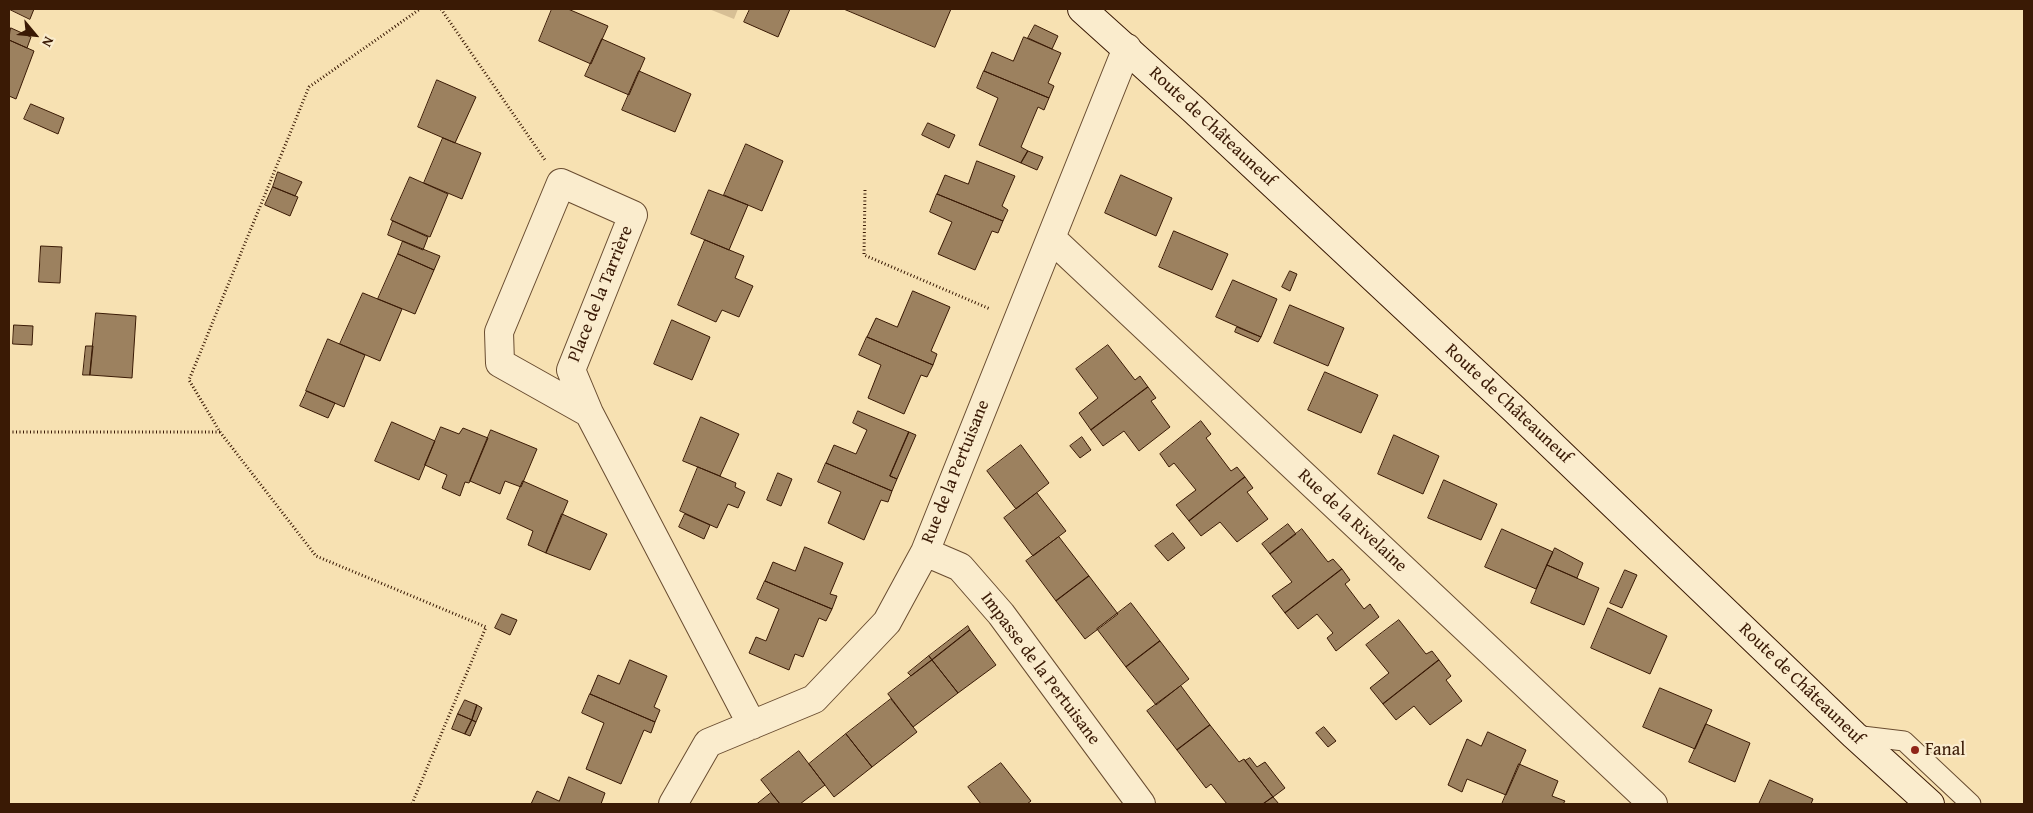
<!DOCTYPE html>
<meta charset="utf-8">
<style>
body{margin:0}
#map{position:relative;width:2033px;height:813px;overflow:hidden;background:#f7e1b2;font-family:"Gentium Book Plus",serif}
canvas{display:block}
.frame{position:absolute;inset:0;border:10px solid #3a1a05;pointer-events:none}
.north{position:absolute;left:10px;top:10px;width:50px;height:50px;-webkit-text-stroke:4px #faeccd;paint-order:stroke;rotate:118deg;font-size:14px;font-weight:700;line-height:20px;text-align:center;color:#3a1a05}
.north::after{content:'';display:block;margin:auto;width:18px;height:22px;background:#3a1a05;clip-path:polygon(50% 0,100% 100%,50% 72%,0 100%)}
</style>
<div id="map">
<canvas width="2033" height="813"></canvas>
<div class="frame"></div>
<div class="north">N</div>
</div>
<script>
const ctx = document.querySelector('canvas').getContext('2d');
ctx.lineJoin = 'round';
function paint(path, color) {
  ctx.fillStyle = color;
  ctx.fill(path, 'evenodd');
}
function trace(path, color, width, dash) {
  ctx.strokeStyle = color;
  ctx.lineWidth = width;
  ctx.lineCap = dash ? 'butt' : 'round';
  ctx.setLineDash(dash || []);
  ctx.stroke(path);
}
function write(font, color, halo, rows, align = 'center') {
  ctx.font = font + ' "Gentium Book Plus",serif';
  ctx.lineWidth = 4.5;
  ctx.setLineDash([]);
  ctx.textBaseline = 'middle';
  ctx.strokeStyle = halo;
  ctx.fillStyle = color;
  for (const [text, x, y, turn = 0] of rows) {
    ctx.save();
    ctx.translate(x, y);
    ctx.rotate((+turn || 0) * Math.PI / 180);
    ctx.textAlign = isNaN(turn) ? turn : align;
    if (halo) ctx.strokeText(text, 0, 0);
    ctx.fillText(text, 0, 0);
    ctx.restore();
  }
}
paint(new Path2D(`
 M 709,9 L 738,9 L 734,19 Z`), '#d7bf95');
const building = new Path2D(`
 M 9,9 L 34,9 L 30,19 Z
 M 552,9 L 568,9 L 608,26 L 591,64 L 539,41 Z
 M 750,9 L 790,9 L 778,37 L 744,22 Z
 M 844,9 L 951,9 L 935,47 Z
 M 1035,25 L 1058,36 L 1052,49 L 1028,38 Z
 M 11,28 L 31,37 L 27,48 L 9,40 Z
 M 1024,37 L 1061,53 L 1048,83 L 1054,86 L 1049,98 L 984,71 L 992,52 L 1013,61 Z
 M 602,39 L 645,58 L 629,95 L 585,76 Z
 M 9,40 L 34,51 L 16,99 L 9,96 Z
 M 639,71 L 691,94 L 675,132 L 622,110 Z
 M 984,71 L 1049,98 L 1044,110 L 1038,107 L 1021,147 L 1028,151 L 1021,163 L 979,145 L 998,98 L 977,88 Z
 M 437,80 L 476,97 L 455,143 L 418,127 Z
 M 31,104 L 64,118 L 58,134 L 24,119 Z
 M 928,123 L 955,135 L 949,148 L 922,135 Z
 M 443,138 L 481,153 L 462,199 L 424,183 Z
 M 746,144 L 783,161 L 762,211 L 724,195 Z
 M 1028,151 L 1043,157 L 1037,170 L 1021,163 Z
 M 977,161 L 1015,176 L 1002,206 L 1008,210 L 1003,221 L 937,194 L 945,175 L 968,184 Z
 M 278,172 L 302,182 L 295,196 L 273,187 Z
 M 1121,175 L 1172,198 L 1156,236 L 1105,213 Z
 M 410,177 L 448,194 L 430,237 L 391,220 Z
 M 273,187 L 298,197 L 290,216 L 265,205 Z
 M 709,190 L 748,205 L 729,250 L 691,234 Z
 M 937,194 L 1003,221 L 998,233 L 992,231 L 975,270 L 938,254 L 952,222 L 930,212 Z
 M 393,221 L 428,237 L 423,250 L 388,235 Z
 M 1174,231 L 1228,254 L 1212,290 L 1159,267 Z
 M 705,240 L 744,256 L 735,278 L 753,286 L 739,317 L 722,310 L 716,322 L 678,305 Z
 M 403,241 L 440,256 L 434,270 L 398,254 Z
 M 41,246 L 62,247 L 60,283 L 39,282 Z
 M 398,254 L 434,270 L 415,314 L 378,299 Z
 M 1290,271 L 1297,274 L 1290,291 L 1282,287 Z
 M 1233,280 L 1277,299 L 1261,337 L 1216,317 Z
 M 913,291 L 950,307 L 931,351 L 937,354 L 933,365 L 867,337 L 876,318 L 897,327 Z
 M 363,293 L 402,309 L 380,361 L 340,344 Z
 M 1290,305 L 1344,328 L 1328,366 L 1274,343 Z
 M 96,313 L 136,316 L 132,378 L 90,375 Z
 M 672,320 L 710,337 L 692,380 L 654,364 Z
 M 14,325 L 33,326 L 32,345 L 13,344 Z
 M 1237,327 L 1261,337 L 1258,342 L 1235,332 Z
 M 867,337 L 933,365 L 927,377 L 921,375 L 904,414 L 868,398 L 881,365 L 859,355 Z
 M 328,339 L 365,355 L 344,407 L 306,391 Z
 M 1108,345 L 1135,380 L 1140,376 L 1148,387 L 1091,430 L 1079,413 L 1098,398 L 1076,369 Z
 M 86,346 L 93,346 L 90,375 L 83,375 Z
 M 1325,372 L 1378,395 L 1361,433 L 1308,410 Z
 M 1148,387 L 1156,398 L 1151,401 L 1170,427 L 1139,451 L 1124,431 L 1103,446 L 1091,430 Z
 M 307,391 L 335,403 L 328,418 L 300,406 Z
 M 858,411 L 909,432 L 890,476 L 897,479 L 892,491 L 826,463 L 834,445 L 856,454 L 867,430 L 853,423 Z
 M 701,417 L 739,434 L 720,476 L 683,461 Z
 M 1201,421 L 1211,434 L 1206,438 L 1231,471 L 1237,467 L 1245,477 L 1189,521 L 1176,505 L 1196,490 L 1174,463 L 1169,467 L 1160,454 Z
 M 392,422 L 435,441 L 419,480 L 375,461 Z
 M 441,427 L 459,434 L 463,428 L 488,438 L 470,481 L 469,483 L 465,482 L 460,496 L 442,488 L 447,475 L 425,465 Z
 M 491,430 L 537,449 L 521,487 L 505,481 L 500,494 L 470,481 Z
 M 909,432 L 916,435 L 897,479 L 890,476 Z
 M 1394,435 L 1439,456 L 1423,494 L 1378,474 Z
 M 1082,437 L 1091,450 L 1080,458 L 1070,446 Z
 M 1021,445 L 1049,483 L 1016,509 L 987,471 Z
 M 826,463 L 892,491 L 888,502 L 881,500 L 864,540 L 828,523 L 841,492 L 818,482 Z
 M 698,467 L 736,483 L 735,487 L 745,492 L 738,508 L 728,504 L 717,528 L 680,511 Z
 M 778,473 L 792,479 L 781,506 L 767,500 Z
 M 1245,477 L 1253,488 L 1247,492 L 1268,519 L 1237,542 L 1220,522 L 1201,536 L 1189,521 Z
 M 1444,480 L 1497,504 L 1481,540 L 1428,518 Z
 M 523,481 L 568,501 L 546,553 L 528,545 L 533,531 L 507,519 Z
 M 1037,493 L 1066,531 L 1033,556 L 1004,518 Z
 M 562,514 L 607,534 L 590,570 L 546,553 Z
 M 685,514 L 710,525 L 704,539 L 679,527 Z
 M 1288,524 L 1296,534 L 1270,554 L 1262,544 Z
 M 1302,529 L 1328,562 L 1333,559 L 1342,569 L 1285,613 L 1272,596 L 1292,582 L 1270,554 Z
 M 1502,529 L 1553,552 L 1536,589 L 1485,567 Z
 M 1173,533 L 1185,548 L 1168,561 L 1155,546 Z
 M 1059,537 L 1089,576 L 1056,601 L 1026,561 Z
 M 805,547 L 843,563 L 830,594 L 837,596 L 832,609 L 765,581 L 773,562 L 795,571 Z
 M 1555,548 L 1583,563 L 1577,578 L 1547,565 Z
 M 1547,565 L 1599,588 L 1584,625 L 1531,603 Z
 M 1342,569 L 1350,580 L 1345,584 L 1364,609 L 1370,604 L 1379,617 L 1336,651 L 1327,638 L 1333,633 L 1317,614 L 1298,629 L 1285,613 Z
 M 1625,570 L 1637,575 L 1622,608 L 1610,603 Z
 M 1089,576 L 1118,614 L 1085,639 L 1056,601 Z
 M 765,581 L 832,609 L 826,621 L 819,618 L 803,657 L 795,654 L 789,670 L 749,653 L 756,637 L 766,641 L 779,609 L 757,599 Z
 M 1131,603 L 1160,641 L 1126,667 L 1097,629 Z
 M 1608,608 L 1667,636 L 1650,674 L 1591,648 Z
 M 502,614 L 517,620 L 510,635 L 495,628 Z
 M 1399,620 L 1426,654 L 1432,651 L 1439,660 L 1383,704 L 1370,688 L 1389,673 L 1366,645 Z
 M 968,626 L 970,630 L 932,660 L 929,656 Z
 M 970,630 L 996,665 L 958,693 L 932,660 Z
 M 1160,641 L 1189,679 L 1156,705 L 1126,667 Z
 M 929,656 L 932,660 L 911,676 L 908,673 Z
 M 630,660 L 667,676 L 654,707 L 660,710 L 655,722 L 590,694 L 598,675 L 619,684 Z
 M 932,660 L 958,693 L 913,727 L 888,694 Z
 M 1439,660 L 1451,676 L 1446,680 L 1462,701 L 1430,725 L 1414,706 L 1396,720 L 1383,704 Z
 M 1181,686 L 1210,725 L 1177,750 L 1147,711 Z
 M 1660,688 L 1712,710 L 1695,749 L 1643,727 Z
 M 590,694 L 655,722 L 651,733 L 644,730 L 621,784 L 586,769 L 604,723 L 582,713 Z
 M 891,699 L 917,732 L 872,767 L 846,734 Z
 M 465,700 L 477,705 L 472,720 L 458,714 Z
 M 477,705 L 482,708 L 476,722 L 472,720 Z
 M 458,714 L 472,720 L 465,734 L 452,729 Z
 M 472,720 L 476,722 L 470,736 L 465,734 Z
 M 1706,724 L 1750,743 L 1735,782 L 1689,762 Z
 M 1210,725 L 1239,762 L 1244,759 L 1273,797 L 1263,804 L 1227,804 L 1211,784 L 1206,788 L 1177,750 Z
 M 1324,727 L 1336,741 L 1328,747 L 1316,733 Z
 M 1488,732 L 1526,750 L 1506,795 L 1467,779 L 1462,792 L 1448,785 L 1467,739 L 1481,746 Z
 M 846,734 L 872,767 L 834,797 L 809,764 Z
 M 799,751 L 825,785 L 800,804 L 780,804 L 761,780 Z
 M 1250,758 L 1257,767 L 1265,762 L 1285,788 L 1273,797 L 1245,761 Z
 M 1001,763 L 1031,801 L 1027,804 L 981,804 L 968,787 Z
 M 1519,764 L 1558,781 L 1552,796 L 1565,801 L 1563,804 L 1502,804 Z
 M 569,777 L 605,793 L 601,804 L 531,804 L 537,791 L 559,801 Z
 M 1770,780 L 1813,799 L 1811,804 L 1759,804 Z
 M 771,793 L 780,804 L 757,804 Z
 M 1273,797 L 1279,804 L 1263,804 Z`);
paint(building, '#9c815f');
trace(building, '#3a1a05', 1);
const service = new Path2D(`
 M 1854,735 L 1904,741 L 1971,804`);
const minor = new Path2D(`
 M 1051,238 L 1653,804
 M 589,413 L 571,370 L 633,215 L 561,183 L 499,332 L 500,363 L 589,413 L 752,725
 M 925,552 L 960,567 L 1001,614 L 1141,804
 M 673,804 L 708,743 L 814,699 L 887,622 L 925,552 L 1127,48`);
const secondary = new Path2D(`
 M 1082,9 L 1194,110 L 1514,409 L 1854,735 L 1930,804`);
trace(service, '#694c30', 21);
trace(minor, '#694c30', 30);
trace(secondary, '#3a1a05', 30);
trace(new Path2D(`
 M 441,9 L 545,160
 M 865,190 L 864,255 L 990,309
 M 9,432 L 220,432
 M 412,804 L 486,627 L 316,556 L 220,432 L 189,380 L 309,87 L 420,9`), '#3a1a05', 3, [1, 2.5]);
trace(service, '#faeccd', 19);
trace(minor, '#faeccd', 28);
trace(secondary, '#faeccd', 28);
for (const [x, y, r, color] of [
 [1915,750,5,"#8f2418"]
]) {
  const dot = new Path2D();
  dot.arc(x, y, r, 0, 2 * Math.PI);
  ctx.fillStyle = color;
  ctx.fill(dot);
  trace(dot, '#faeccd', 2);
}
write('18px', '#3a1a05', '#faeccd', [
 ["Route de Châteauneuf",1212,127,43],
 ["Place de la Tarrière",601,294,-68],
 ["Route de Châteauneuf",1508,404,43],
 ["Rue de la Pertuisane",956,472,-68],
 ["Rue de la Rivelaine",1352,521,43],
 ["Impasse de la Pertuisane",1040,669,53],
 ["Route de Châteauneuf",1801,684,44]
]);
write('18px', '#3a1a05', '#faeccd', [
 ["Fanal",1925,750]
], 'left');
</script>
